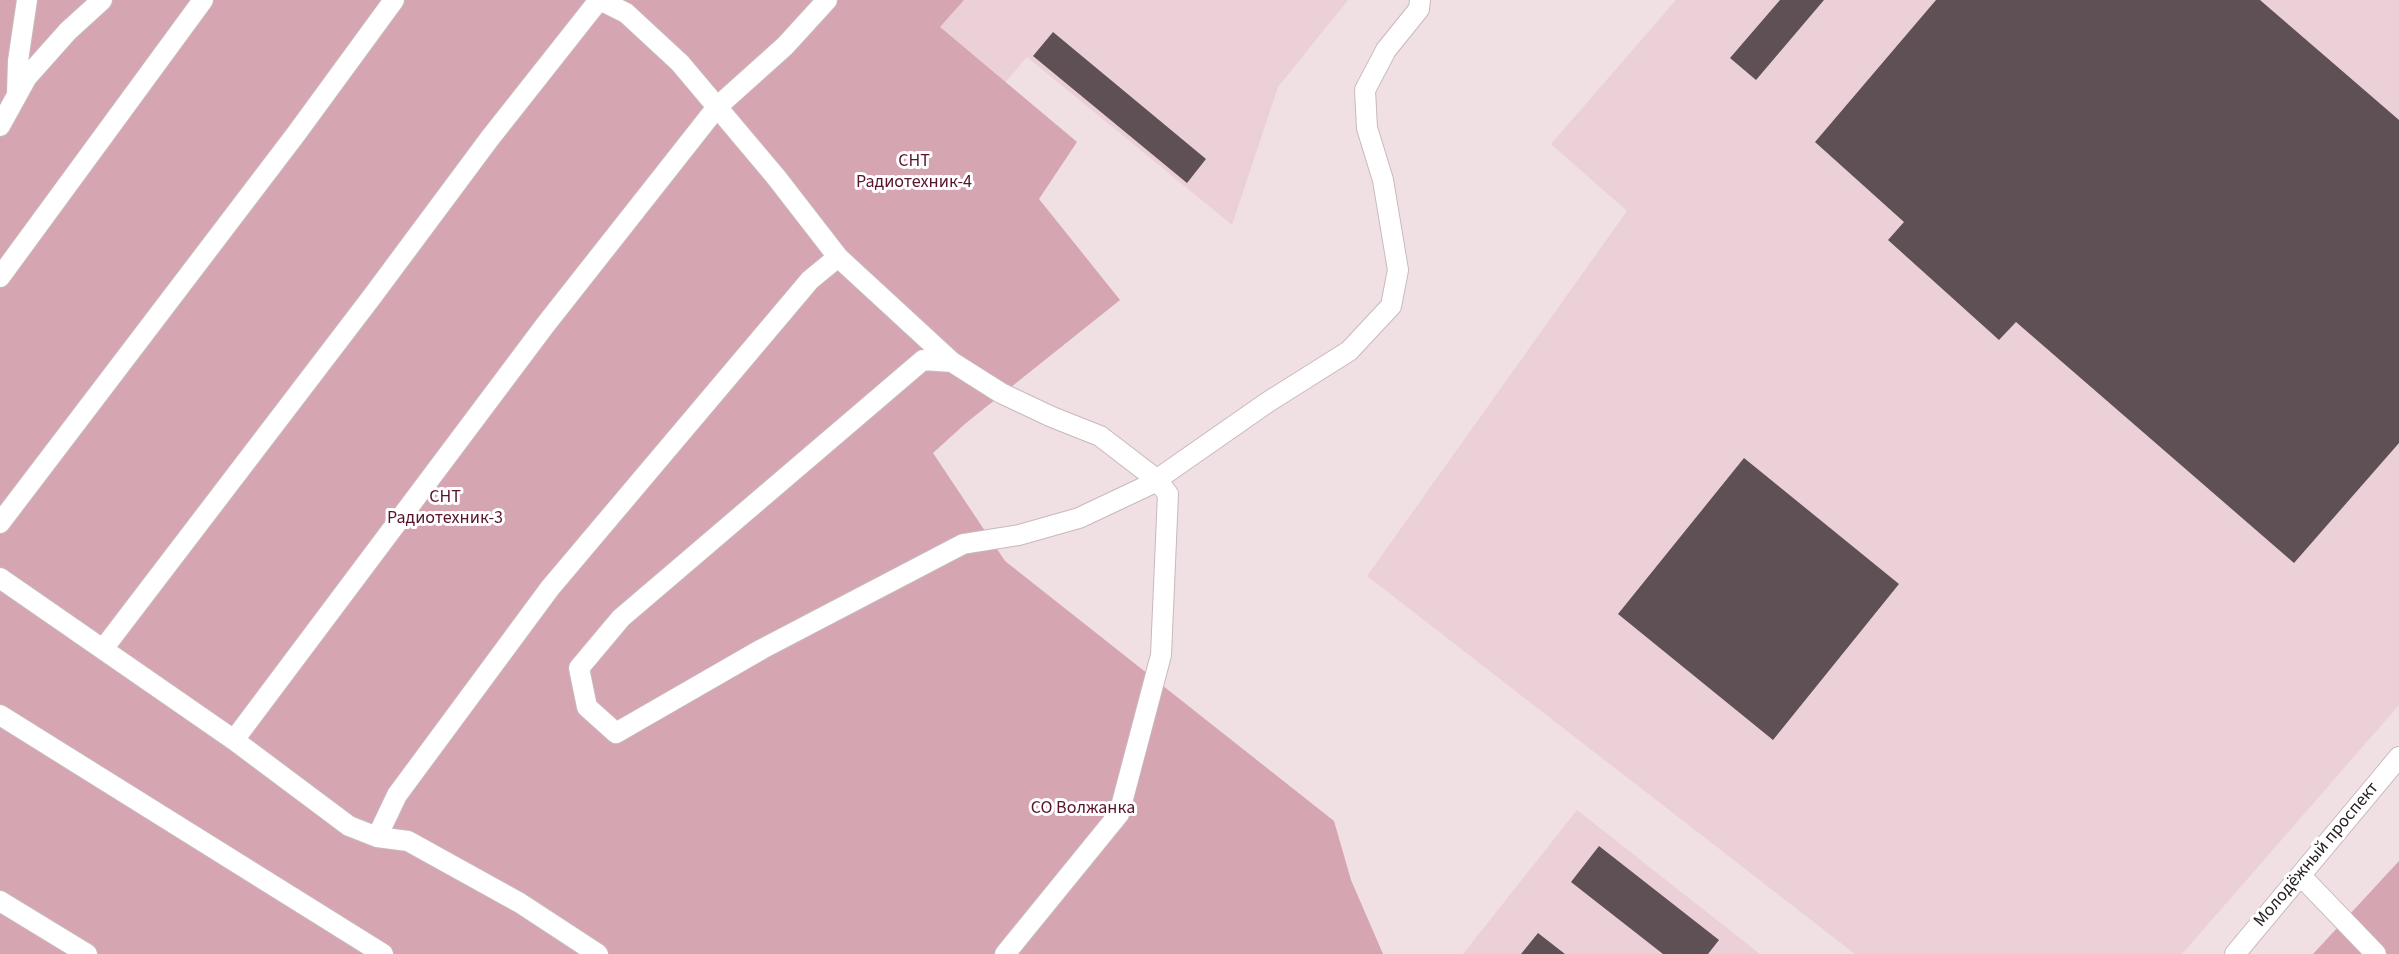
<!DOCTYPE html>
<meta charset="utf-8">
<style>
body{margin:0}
canvas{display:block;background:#f0dfe3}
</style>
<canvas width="2399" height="954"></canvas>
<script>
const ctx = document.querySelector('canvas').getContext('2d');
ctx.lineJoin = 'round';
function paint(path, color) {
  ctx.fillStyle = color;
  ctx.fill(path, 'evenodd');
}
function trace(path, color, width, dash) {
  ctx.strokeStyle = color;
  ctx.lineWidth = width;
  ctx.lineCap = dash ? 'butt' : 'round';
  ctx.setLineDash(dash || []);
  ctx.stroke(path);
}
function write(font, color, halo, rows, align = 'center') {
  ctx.font = font + ' "Source Sans 3",sans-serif';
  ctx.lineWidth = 6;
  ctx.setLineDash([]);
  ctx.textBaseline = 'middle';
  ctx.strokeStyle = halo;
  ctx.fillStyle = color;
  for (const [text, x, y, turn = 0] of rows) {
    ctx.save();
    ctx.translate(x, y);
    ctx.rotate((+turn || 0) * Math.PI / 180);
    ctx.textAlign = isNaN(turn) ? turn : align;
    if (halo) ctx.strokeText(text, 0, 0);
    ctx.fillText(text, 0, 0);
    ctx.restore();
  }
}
paint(new Path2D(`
 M 963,0 L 1348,0 L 1278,87 L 1232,225 L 1027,57 L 966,129 L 899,73 Z
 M 1676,0 L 2399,0 L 2399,705 L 2182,954 L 1855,954 L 1367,576 L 1627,211 L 1551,144 Z
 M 1577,810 L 1760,954 L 1463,954 Z`), '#ebd1d7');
paint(new Path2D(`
 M 0,0 L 964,0 L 940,27 L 1077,142 L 1039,199 L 1120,300 L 966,423 L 933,453 L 1005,561 L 1334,821 L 1351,880 L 1383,954 L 0,954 Z
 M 2399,861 L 2399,954 L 2313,954 Z`), '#d5a6b1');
paint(new Path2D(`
 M 1780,0 L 1824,0 L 1756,80 L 1730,58 Z
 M 1936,0 L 2260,0 L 2399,120 L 2399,443 L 2294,563 L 2016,322 L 1999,340 L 1888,240 L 1904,222 L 1815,142 Z
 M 1053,32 L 1206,159 L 1187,183 L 1033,56 Z
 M 1744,458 L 1899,584 L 1773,740 L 1618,614 Z
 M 1599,846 L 1719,940 L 1708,954 L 1663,954 L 1571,882 Z
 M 1538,933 L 1565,954 L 1521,954 Z`), '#5e5054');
const minor = new Path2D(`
 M 600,0 L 626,13 L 680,63 L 776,177 L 838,257 L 952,362 L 1001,393 L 1052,417 L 1100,436 L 1156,479 L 1168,494 L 1161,655 L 1119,814 L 1005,954
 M 17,93 L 18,61 L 27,0
 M 0,126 L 27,77 L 68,31 L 102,0
 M 0,277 L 203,0
 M 952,362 L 923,360 L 621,618 L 579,668 L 587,707 L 616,733 L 762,649 L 963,544 L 1019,535 L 1079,518 L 1149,485 L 1268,402 L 1349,351 L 1391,306 L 1398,270 L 1383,180 L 1367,128 L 1365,90 L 1386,50 L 1419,9 L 1420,0
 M 0,523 L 296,134 L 394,0
 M 0,578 L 234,740 L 349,826 L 377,837 L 408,841 L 520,903 L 598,954
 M 103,649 L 371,298 L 490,138 L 599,0
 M 0,715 L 383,954
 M 234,740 L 546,324 L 717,107 L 785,46 L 827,0
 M 377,837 L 397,795 L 550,588 L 810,280 L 838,257
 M 2301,876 L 2376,954
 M 0,901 L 87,954
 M 2235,954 L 2399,757`);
trace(minor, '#c9b8bc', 22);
trace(minor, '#fff', 20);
write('18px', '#59132d', '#fff', [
 ["СНТ",914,162],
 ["Радиотехник-4",914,183],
 ["СНТ",445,498],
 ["Радиотехник-3",445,519],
 ["СО Волжанка",1083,809]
]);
write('18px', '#262021', '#fff', [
 ["Молодёжный проспект",2317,855,-50]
]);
</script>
